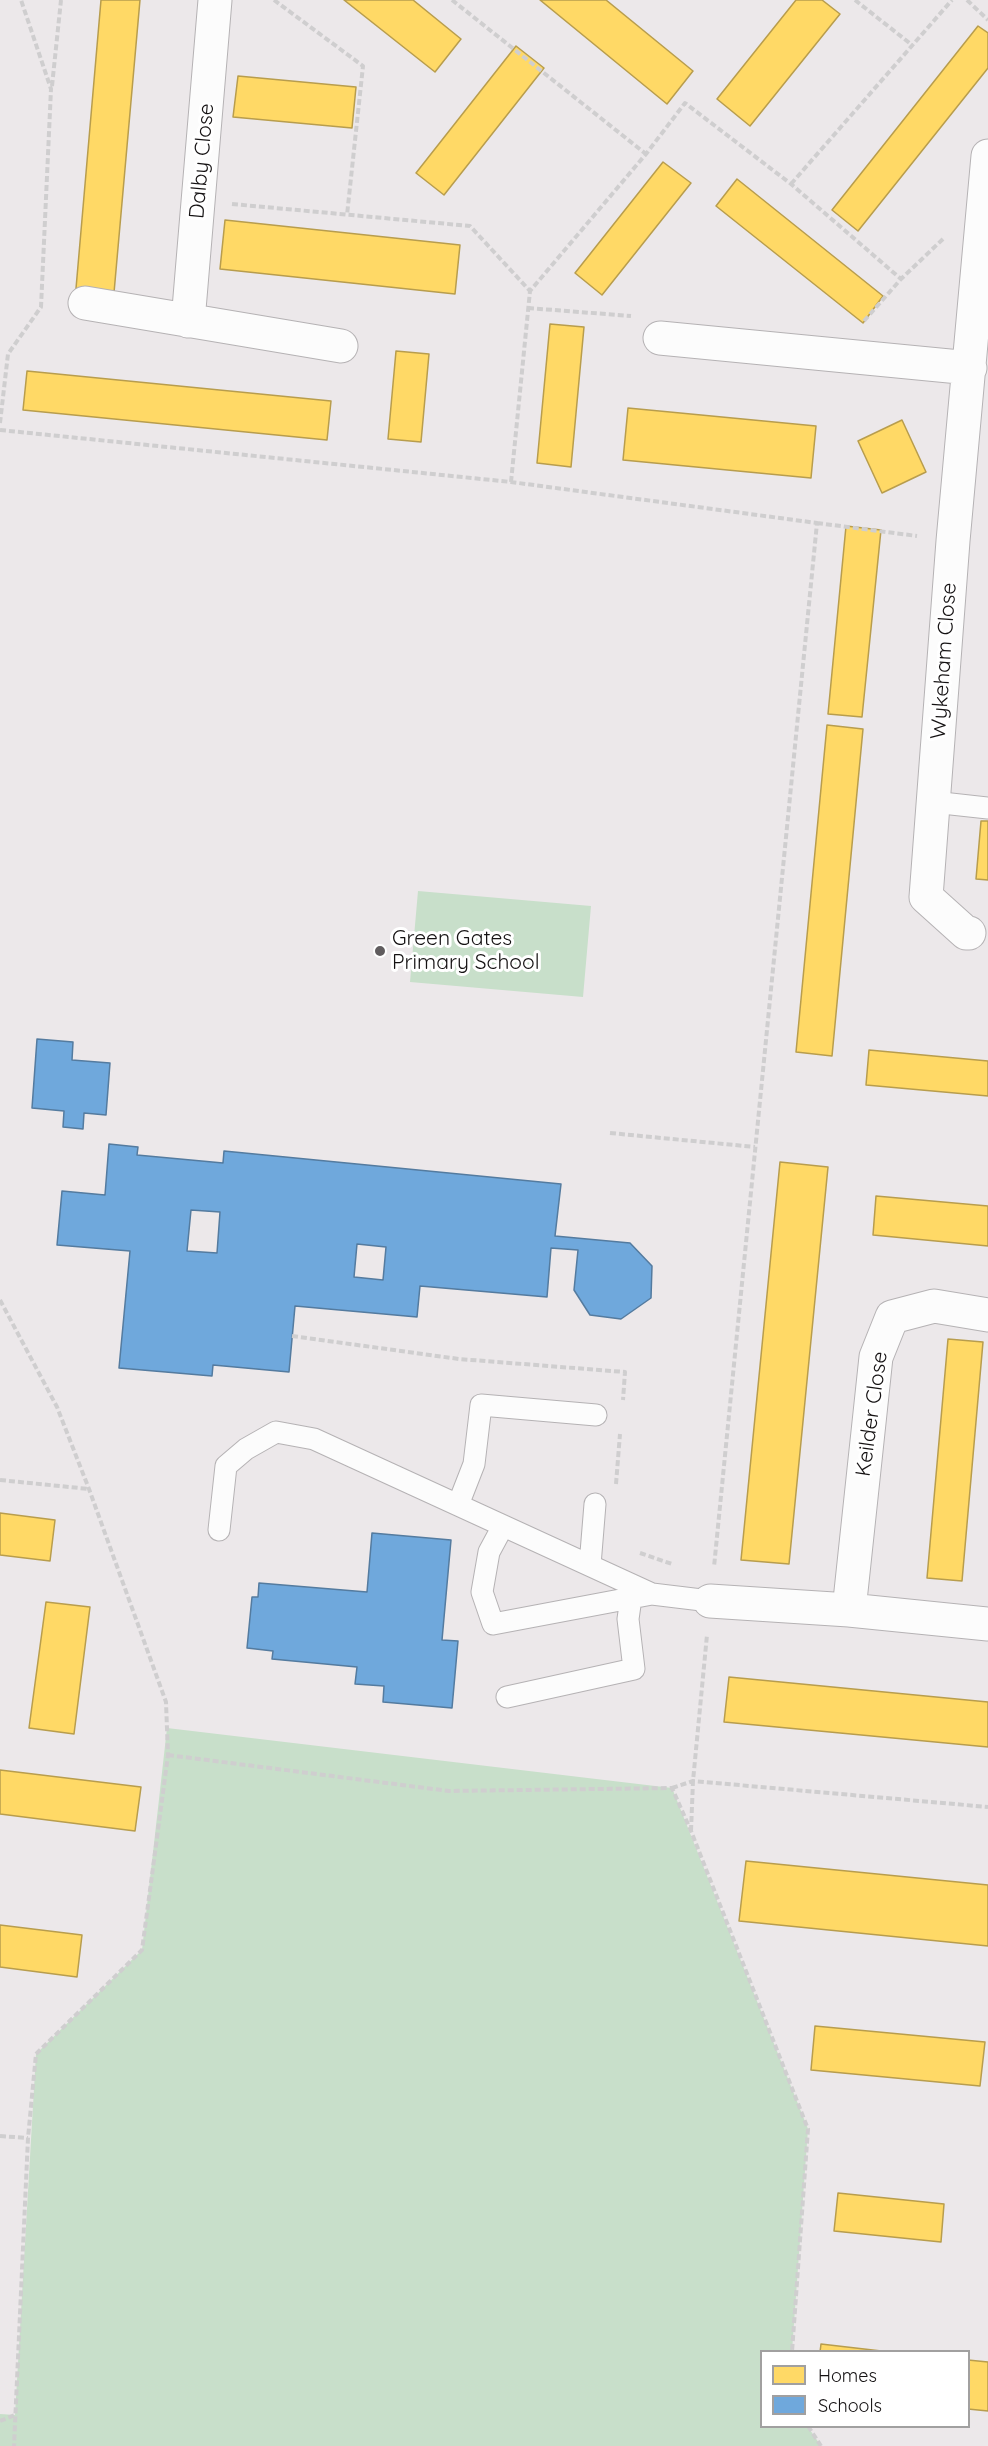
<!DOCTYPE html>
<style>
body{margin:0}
#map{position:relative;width:988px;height:2446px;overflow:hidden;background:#ece8ea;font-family:Quicksand,sans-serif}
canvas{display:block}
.legend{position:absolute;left:760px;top:2350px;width:210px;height:78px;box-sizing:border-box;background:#fff;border:2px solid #a1a0a0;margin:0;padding:8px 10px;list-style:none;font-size:18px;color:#141112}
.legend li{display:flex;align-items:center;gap:12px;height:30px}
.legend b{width:30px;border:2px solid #a1a0a0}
</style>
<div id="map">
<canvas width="988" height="2446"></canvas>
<ul class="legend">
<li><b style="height:16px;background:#ffd966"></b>Homes</li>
<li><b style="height:16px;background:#6fa8dc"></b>Schools</li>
</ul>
</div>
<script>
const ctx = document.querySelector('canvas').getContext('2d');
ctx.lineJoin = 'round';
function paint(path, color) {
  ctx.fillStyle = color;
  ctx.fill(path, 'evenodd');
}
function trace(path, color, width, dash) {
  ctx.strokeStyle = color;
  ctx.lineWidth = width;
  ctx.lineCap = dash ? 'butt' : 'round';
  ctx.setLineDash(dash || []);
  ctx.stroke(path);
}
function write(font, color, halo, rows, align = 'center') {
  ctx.font = font + ' Quicksand,sans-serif';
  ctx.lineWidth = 6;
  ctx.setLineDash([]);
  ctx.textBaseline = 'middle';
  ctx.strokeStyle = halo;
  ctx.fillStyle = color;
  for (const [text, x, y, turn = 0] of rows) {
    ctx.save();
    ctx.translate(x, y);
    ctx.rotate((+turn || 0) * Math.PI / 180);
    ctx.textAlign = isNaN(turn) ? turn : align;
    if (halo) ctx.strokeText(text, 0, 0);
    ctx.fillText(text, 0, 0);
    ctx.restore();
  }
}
paint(new Path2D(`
 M 418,891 L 591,906 L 583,997 L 410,982 Z
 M 167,1728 L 672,1788 L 808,2129 L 792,2351 L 762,2352 L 762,2426 L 808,2427 L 821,2446 L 0,2446 L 0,2414 L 15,2415 L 36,2054 L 142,1950 Z`), '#c8dfca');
const homes = new Path2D(`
 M 101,0 L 140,0 L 113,304 L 75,300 Z
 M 344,0 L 413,0 L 461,39 L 435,72 Z
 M 540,0 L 606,0 L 693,71 L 667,104 Z
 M 796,0 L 822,0 L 840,14 L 750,126 L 717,99 Z
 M 978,26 L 988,33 L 988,68 L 858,231 L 832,210 Z
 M 516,46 L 544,68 L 444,195 L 416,173 Z
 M 238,76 L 356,87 L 352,128 L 233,117 Z
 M 663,162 L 691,183 L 602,295 L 575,273 Z
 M 737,179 L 883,296 L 863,323 L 716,206 Z
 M 225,220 L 460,245 L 455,294 L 220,269 Z
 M 550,324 L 584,327 L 571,467 L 537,463 Z
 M 396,351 L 429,354 L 421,442 L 388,439 Z
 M 27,371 L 331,401 L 327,440 L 23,410 Z
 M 628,408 L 816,426 L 811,478 L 623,460 Z
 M 902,420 L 926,472 L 882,493 L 858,441 Z
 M 846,526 L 881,530 L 862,717 L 828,714 Z
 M 827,725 L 863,729 L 832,1056 L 796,1052 Z
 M 981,821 L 988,821 L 988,880 L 976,879 Z
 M 869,1050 L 988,1061 L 988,1096 L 866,1085 Z
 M 780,1162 L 828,1167 L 789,1564 L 741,1560 Z
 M 876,1196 L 988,1206 L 988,1246 L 873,1235 Z
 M 948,1339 L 983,1342 L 962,1581 L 927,1578 Z
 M 0,1513 L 55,1520 L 50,1561 L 0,1555 Z
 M 46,1602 L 90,1607 L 74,1734 L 29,1728 Z
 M 729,1677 L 988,1702 L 988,1747 L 724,1722 Z
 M 0,1770 L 141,1787 L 135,1831 L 0,1814 Z
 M 746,1861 L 988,1885 L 988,1946 L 739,1921 Z
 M 0,1925 L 82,1935 L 77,1977 L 0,1967 Z
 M 815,2026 L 985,2042 L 980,2086 L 811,2070 Z
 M 838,2193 L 944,2204 L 941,2242 L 834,2231 Z
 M 821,2344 L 890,2352 L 820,2352 Z
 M 968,2360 L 988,2362 L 988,2411 L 968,2409 Z`);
paint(homes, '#ffd966');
trace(homes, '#b89d4d', 1.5);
const schools = new Path2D(`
 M 37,1039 L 73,1042 L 72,1060 L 110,1063 L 106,1115 L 84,1113 L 83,1129 L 63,1127 L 64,1111 L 32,1108 Z
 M 109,1144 L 138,1147 L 137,1155 L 223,1163 L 224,1151 L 561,1184 L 555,1236 L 630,1243 L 652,1266 L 651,1298 L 621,1319 L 590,1315 L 574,1290 L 578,1250 L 551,1248 L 547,1297 L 420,1286 L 417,1317 L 295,1306 L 289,1372 L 213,1365 L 212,1376 L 119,1368 L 130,1251 L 57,1245 L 62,1191 L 105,1195 ZM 191,1210 L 220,1212 L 217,1253 L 187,1251 ZM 357,1244 L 386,1247 L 383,1280 L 354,1277 Z
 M 372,1533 L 451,1540 L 442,1640 L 458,1641 L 452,1708 L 383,1702 L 384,1686 L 355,1684 L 357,1667 L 272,1659 L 273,1651 L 247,1648 L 252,1597 L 258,1597 L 259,1583 L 367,1592 Z`);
paint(schools, '#6fa8dc');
trace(schools, '#547b9f', 1.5);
const service = new Path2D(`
 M 933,802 L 988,808
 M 458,1505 L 474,1464 L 481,1405 L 596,1415
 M 503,1526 L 489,1552 L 482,1592 L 493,1624 L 652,1594
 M 219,1530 L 226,1466 L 246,1449 L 276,1432 L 314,1439 L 652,1594 L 710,1601
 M 590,1565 L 595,1504
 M 507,1697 L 634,1669 L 628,1619 L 631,1598`);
const minor = new Path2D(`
 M 85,303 L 341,346
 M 188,321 L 215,0
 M 660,338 L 970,368
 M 969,933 L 966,933 L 926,897 L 953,541 L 988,156
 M 710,1601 L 849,1610 L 988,1624
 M 849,1610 L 876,1357 L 892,1317 L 934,1306 L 988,1315`);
trace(service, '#b5b2b4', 23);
trace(minor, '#b5b2b4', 35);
trace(new Path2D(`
 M 274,0 L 363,66 L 347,215
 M 452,0 L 646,154
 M 855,0 L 912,45
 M 967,0 L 988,20
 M 52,86 L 61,0
 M 791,184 L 952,0
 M 232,204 L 470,226 L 530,291
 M 528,308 L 631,316
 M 864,321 L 901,279 L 944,238
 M 0,423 L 8,354 L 41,307 L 51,89 L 21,0
 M 0,430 L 511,482 L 817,523 L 714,1567
 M 511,482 L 530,291 L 646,154 L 685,103 L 791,184 L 901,279
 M 817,523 L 917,536
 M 610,1133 L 755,1147
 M 0,1300 L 57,1407 L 89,1489 L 166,1702 L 168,1755 L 142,1950 L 36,2054 L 28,2138 L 14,2446
 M 292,1336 L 459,1359 L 625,1372 L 623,1400
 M 0,1480 L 89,1489
 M 616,1484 L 620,1434
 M 640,1553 L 672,1564
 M 168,1755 L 449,1791 L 672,1788 L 691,1831 L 808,2129 L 792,2352
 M 672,1788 L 693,1781 L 988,1807
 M 691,1831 L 693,1781 L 707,1635
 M 0,2136 L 28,2138
 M 0,2421 L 15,2415
 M 808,2426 L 821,2446`), '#cfcecf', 4, [6, 3]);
trace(service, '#fcfcfc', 21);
trace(minor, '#fcfcfc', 33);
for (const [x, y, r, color] of [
 [380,951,6,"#605c5e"]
]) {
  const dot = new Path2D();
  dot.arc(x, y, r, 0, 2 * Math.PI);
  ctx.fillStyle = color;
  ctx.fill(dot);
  trace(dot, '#fff', 2);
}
write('21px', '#141112', '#fff', [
 ["Dalby Close",202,161,-85],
 ["Wykeham Close",944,661,-86],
 ["Keilder Close",872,1414,-82]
]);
write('21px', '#141112', '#fff', [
 ["Green Gates",392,939],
 ["Primary School",392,963]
], 'left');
</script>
